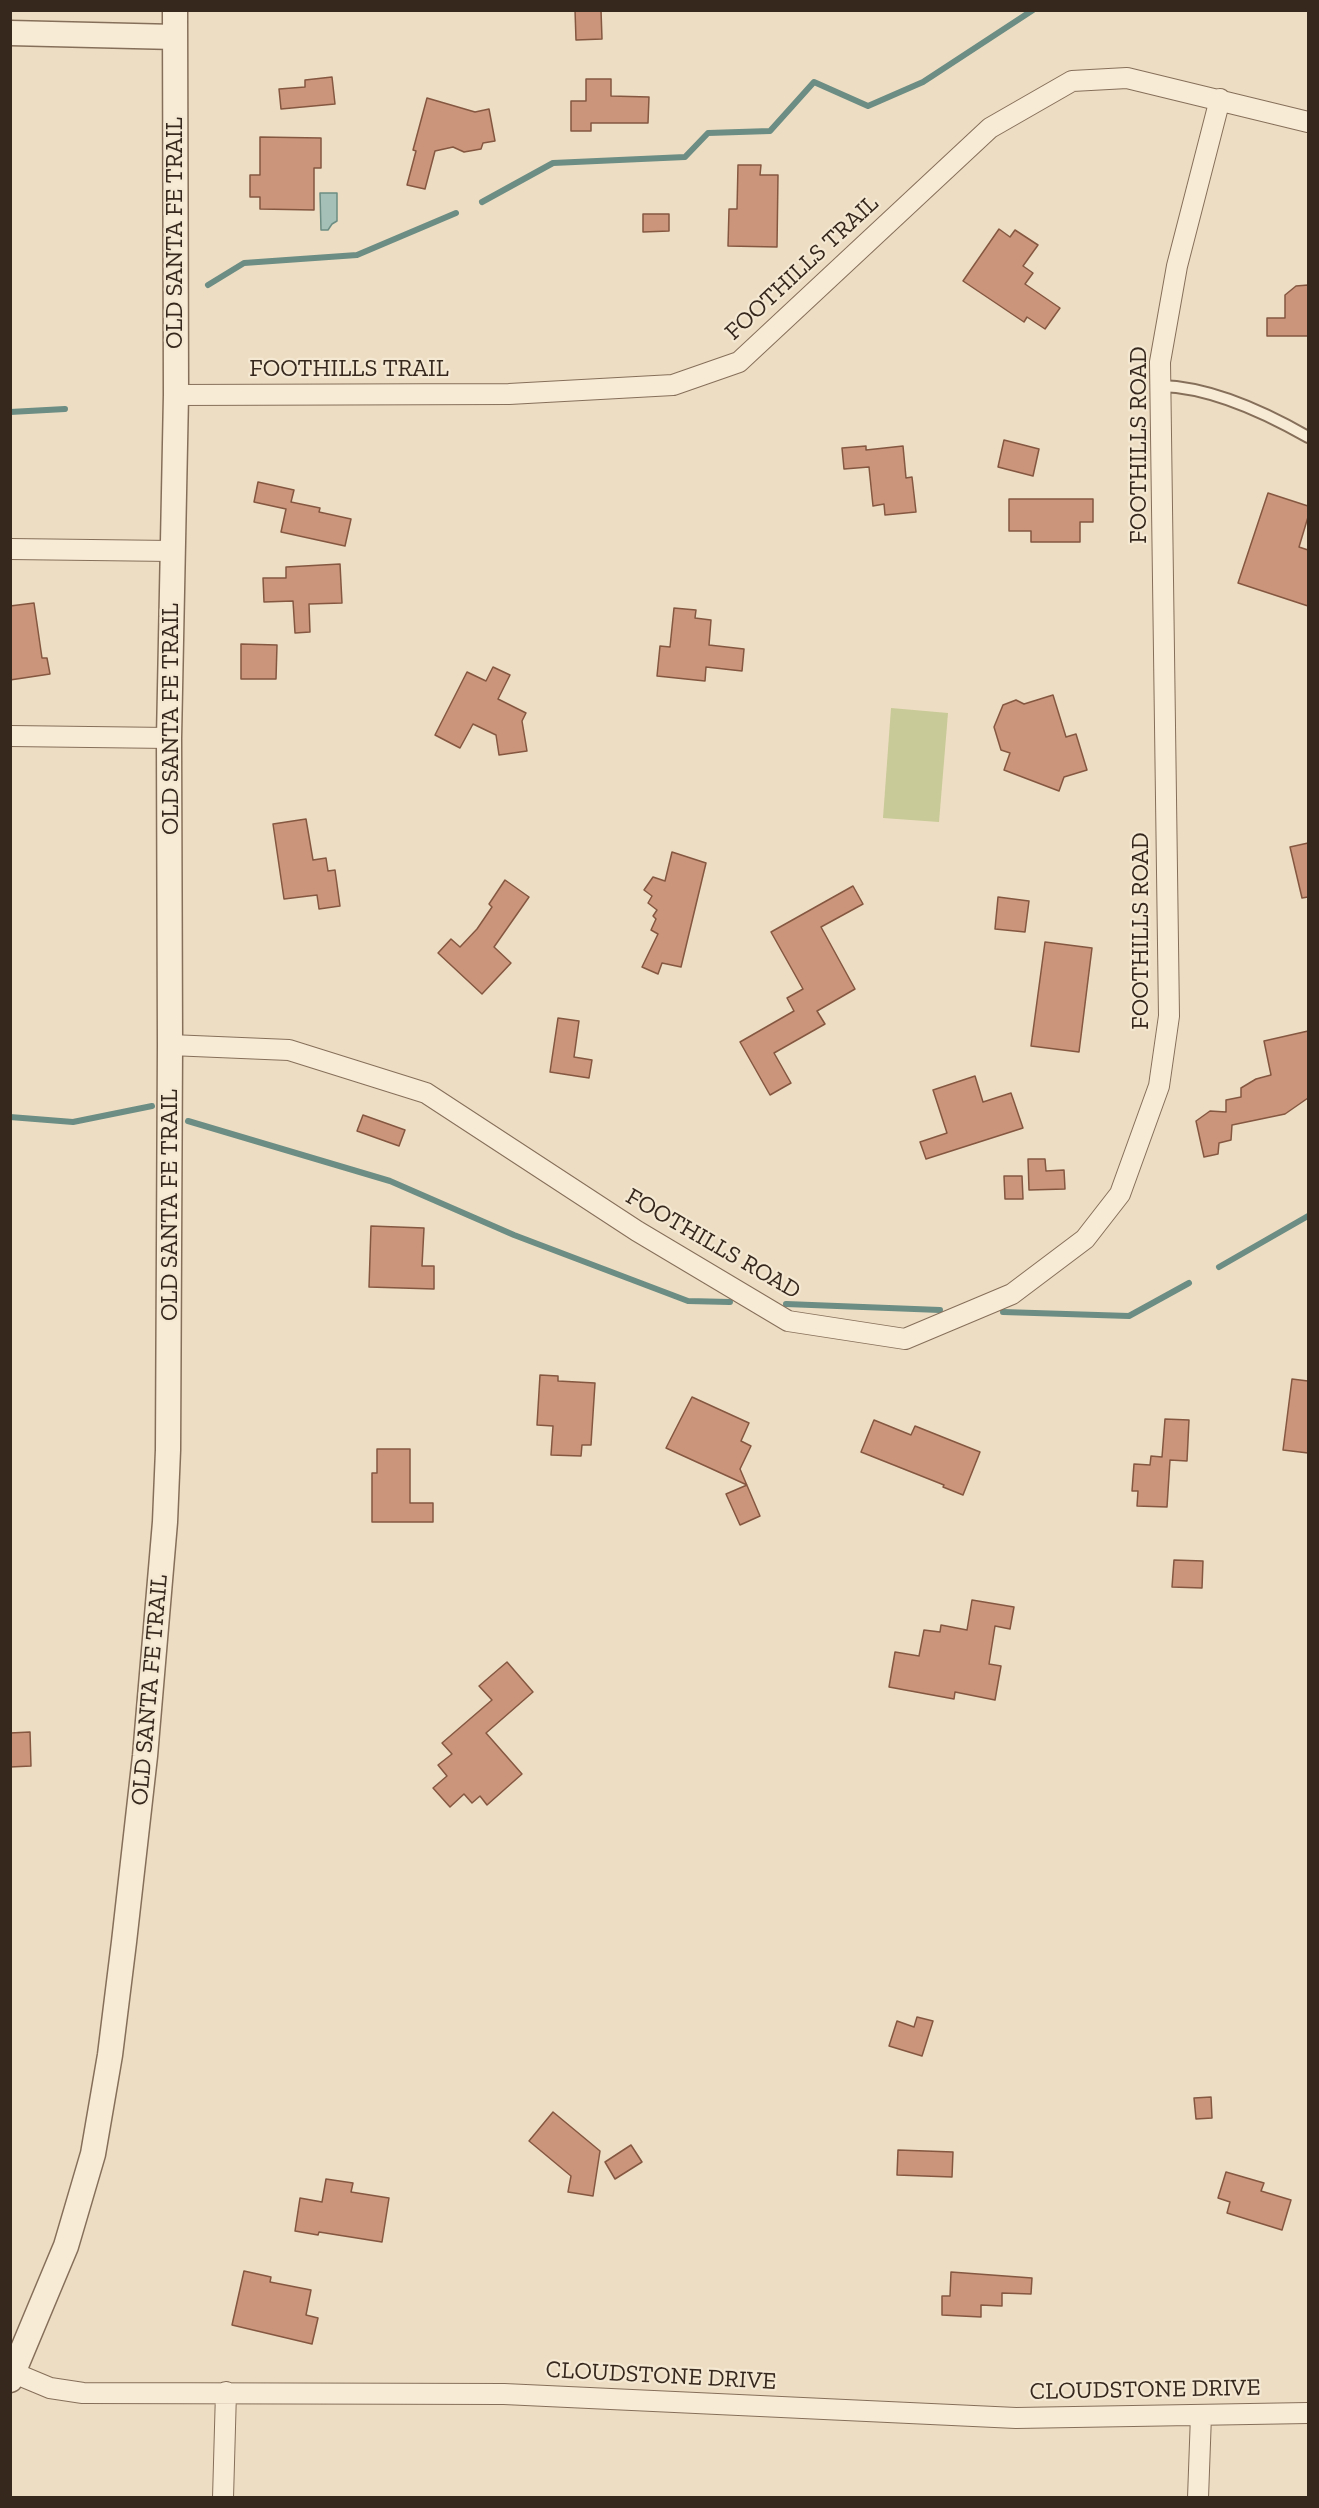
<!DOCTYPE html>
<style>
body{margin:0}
#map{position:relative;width:1319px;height:2508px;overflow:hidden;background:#edddc3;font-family:"Zilla Slab",serif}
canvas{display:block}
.frame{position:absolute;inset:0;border:12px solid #37281e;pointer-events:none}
</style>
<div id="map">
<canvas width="1319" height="2508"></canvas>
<div class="frame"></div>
</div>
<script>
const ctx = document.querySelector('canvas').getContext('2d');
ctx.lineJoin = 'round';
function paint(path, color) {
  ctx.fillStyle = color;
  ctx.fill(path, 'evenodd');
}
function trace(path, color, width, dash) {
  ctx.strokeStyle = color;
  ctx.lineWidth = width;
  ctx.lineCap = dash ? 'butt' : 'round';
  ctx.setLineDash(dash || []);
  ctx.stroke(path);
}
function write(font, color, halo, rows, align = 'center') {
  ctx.font = font + ' "Zilla Slab",serif';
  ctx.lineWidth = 4.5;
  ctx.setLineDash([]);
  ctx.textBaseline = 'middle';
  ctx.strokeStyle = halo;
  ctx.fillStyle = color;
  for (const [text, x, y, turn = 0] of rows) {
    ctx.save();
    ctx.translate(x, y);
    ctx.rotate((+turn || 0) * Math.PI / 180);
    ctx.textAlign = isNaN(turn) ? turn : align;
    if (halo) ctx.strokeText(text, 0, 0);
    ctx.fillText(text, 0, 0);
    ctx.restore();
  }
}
paint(new Path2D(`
 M 891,708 L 948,713 L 939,822 L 883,818 Z`), '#c8ca97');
const water = new Path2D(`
 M 337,193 L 337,221 L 332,224 L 328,230 L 321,230 L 320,193 Z`);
paint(water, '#a5c0b6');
trace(water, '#6c8d83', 1.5);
trace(new Path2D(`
 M 482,202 L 553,163 L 685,157 L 708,133 L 770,131 L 814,82 L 868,106 L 923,82 L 1033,10
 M 208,285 L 244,263 L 357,255 L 456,213
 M 10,412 L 65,409
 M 10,1117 L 73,1122 L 152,1106
 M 188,1121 L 390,1181 L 514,1235 L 688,1301 L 730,1302
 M 1219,1267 L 1308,1216
 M 786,1304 L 940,1310
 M 1003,1312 L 1129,1316 L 1189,1283`), '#6c8d83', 6);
const building = new Path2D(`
 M 575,10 L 601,10 L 602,39 L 576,40 Z
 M 332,77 L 335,104 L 281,109 L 279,89 L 305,87 L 305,80 Z
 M 586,79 L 611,79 L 611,96 L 649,97 L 648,123 L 591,123 L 591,131 L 571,131 L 571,101 L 586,101 Z
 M 427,98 L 475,112 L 489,109 L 495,141 L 483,143 L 481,149 L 464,152 L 453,147 L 435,151 L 425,189 L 407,185 L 416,151 L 413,150 Z
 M 260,137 L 321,138 L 321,168 L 314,168 L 314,210 L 260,209 L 260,197 L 250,197 L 250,175 L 260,175 Z
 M 738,165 L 761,165 L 760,175 L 778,175 L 777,247 L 728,246 L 729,209 L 737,209 Z
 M 643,214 L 669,214 L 669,231 L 643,232 Z
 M 999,229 L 1010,237 L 1015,230 L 1038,245 L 1023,266 L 1033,273 L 1025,284 L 1060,308 L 1045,329 L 1027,317 L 1024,322 L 963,281 Z
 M 1308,285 L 1308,336 L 1267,336 L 1267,318 L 1285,318 L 1285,295 L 1296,286 Z
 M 1004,440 L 1039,449 L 1033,476 L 998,467 Z
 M 866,446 L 866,450 L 903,446 L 906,478 L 912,477 L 916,512 L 885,515 L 884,504 L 873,506 L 869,467 L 844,469 L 842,448 Z
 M 258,482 L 294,490 L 291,502 L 320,508 L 319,512 L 351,519 L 345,546 L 281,532 L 286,509 L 254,502 Z
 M 1268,493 L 1308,506 L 1308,517 L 1299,547 L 1308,550 L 1308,606 L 1238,583 Z
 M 1009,499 L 1093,499 L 1093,522 L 1080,522 L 1080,542 L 1031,542 L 1031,531 L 1009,531 Z
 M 340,564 L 342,603 L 309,604 L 310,632 L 295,633 L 293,601 L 264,602 L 263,578 L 286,578 L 286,567 Z
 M 34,603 L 42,658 L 47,658 L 50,674 L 10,680 L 10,606 Z
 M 674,608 L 696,610 L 695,618 L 711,620 L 709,645 L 744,649 L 742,671 L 706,667 L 705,681 L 657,676 L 660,646 L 670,647 Z
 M 241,644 L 277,645 L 276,679 L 241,679 Z
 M 493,667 L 510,675 L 498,699 L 526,713 L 522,721 L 527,751 L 499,755 L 496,735 L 473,724 L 460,748 L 435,735 L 467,672 L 486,681 Z
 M 1053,695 L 1066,737 L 1076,734 L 1087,770 L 1064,777 L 1059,791 L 1004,770 L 1010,753 L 1001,750 L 994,727 L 1003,705 L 1016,700 L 1024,704 Z
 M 306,819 L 313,860 L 326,858 L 328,871 L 335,870 L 340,906 L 319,909 L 317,895 L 284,899 L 273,824 Z
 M 1308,843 L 1308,897 L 1302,898 L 1290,847 Z
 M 672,852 L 706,863 L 681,967 L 662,963 L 658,974 L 642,967 L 658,934 L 651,930 L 656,919 L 653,916 L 657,910 L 648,903 L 652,896 L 644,890 L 653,877 L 665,881 Z
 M 505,880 L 529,897 L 494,947 L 511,963 L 482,994 L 438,953 L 451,939 L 460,947 L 477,929 L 492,907 L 489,904 Z
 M 853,886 L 863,904 L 821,927 L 855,989 L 817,1011 L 825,1024 L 774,1053 L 791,1083 L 770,1095 L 740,1042 L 794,1011 L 787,998 L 803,989 L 771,932 Z
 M 998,897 L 1029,901 L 1025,932 L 995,929 Z
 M 1045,942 L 1092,948 L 1079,1052 L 1031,1046 Z
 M 558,1018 L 579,1021 L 574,1057 L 592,1060 L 589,1078 L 550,1072 Z
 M 1308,1031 L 1308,1098 L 1285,1114 L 1232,1125 L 1231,1140 L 1219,1143 L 1218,1154 L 1204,1157 L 1196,1121 L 1210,1111 L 1226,1112 L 1226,1100 L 1241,1097 L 1241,1088 L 1256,1079 L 1271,1075 L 1264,1041 Z
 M 975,1076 L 983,1102 L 1011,1093 L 1023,1128 L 926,1159 L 920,1142 L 947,1133 L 933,1090 Z
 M 363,1115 L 405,1130 L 399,1146 L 357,1131 Z
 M 1028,1159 L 1045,1159 L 1046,1171 L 1064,1170 L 1065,1189 L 1029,1190 Z
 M 1004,1176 L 1022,1176 L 1023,1199 L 1005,1199 Z
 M 371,1226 L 424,1228 L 422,1266 L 434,1266 L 434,1289 L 369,1287 Z
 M 540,1375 L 558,1376 L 558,1381 L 595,1383 L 591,1445 L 582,1445 L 581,1456 L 551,1455 L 553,1426 L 537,1425 Z
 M 1292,1379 L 1308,1381 L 1308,1453 L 1283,1450 Z
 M 692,1397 L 749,1423 L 741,1441 L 751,1446 L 740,1469 L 760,1516 L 740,1525 L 726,1494 L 747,1485 L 666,1448 Z
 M 1165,1419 L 1189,1420 L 1187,1461 L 1170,1460 L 1167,1507 L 1137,1506 L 1138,1491 L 1132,1491 L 1134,1464 L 1150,1465 L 1151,1456 L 1162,1457 Z
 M 874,1420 L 911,1435 L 915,1426 L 980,1452 L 963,1495 L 943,1487 L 944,1485 L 861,1452 Z
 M 377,1449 L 410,1449 L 410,1503 L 433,1503 L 433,1522 L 372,1522 L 372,1473 L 377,1473 Z
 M 1174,1560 L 1203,1561 L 1202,1588 L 1172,1587 Z
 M 972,1600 L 1014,1607 L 1010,1629 L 995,1626 L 989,1664 L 1001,1666 L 995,1700 L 955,1692 L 954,1699 L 889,1687 L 895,1652 L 919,1656 L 924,1630 L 940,1632 L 941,1625 L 967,1630 Z
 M 507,1662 L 533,1692 L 486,1733 L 522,1774 L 487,1805 L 480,1796 L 472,1803 L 464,1794 L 450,1807 L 433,1788 L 447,1776 L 438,1765 L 452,1754 L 442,1743 L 492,1700 L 479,1686 Z
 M 30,1732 L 31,1766 L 10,1767 L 10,1733 Z
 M 917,2017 L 933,2021 L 922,2056 L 889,2046 L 897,2021 L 914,2027 Z
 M 1211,2097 L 1212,2118 L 1196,2119 L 1194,2098 Z
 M 553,2112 L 600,2151 L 593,2196 L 568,2192 L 571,2176 L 529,2141 Z
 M 631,2145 L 642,2162 L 615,2179 L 605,2162 Z
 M 898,2150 L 953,2152 L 952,2177 L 897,2175 Z
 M 1226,2172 L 1264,2183 L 1261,2191 L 1291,2200 L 1282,2230 L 1227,2213 L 1230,2202 L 1218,2198 Z
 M 326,2179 L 353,2183 L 351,2192 L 389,2198 L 382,2242 L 319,2232 L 318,2235 L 295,2231 L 300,2198 L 322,2202 Z
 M 244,2271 L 271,2277 L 270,2282 L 311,2290 L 306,2315 L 318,2318 L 312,2344 L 232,2325 Z
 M 951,2272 L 1032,2278 L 1031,2294 L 1002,2293 L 1002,2306 L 981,2305 L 981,2317 L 942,2315 L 942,2296 L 950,2296 Z`);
paint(building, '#ca957a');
trace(building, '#855741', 1.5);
const service = new Path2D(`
 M 1161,386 C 1209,387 1266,413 1308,437`);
const minor = new Path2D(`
 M 176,395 L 509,394 L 673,385 L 739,362 L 990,128 L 1072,81 L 1127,78 L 1308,122
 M 10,549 L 172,551
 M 10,736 L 169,738
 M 170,1045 L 289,1050 L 426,1093 L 637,1231 L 788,1321 L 905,1339 L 1012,1294 L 1085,1239 L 1120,1194 L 1159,1086 L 1169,1016 L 1160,362 L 1177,266 L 1220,99
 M 14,2373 L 50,2388 L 83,2393 L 504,2394 L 1016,2418 L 1308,2413
 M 223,2498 L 226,2392
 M 1198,2498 L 1201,2415`);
const tertiary = new Path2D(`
 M 10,33 L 175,37
 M 10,2380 L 66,2246 L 93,2154 L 110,2055 L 124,1942 L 145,1756 L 165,1522 L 168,1450 L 170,1045 L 169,738 L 176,395 L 175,10`);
trace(service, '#866f5a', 14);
trace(minor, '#866f5a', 22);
trace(tertiary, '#866f5a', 27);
trace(service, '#f8ebd6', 10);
trace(minor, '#f8ebd6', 20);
trace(tertiary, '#f8ebd6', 24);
write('24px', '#37281e', '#f4e8d2', [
 ["OLD SANTA FE TRAIL",175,233,-90],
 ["FOOTHILLS TRAIL",802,268,-43],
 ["FOOTHILLS TRAIL",349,369],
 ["FOOTHILLS ROAD",1139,445,-90],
 ["OLD SANTA FE TRAIL",171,719,-90],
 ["FOOTHILLS ROAD",1141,931,-90],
 ["OLD SANTA FE TRAIL",170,1205,-90],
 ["FOOTHILLS ROAD",713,1244,30],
 ["OLD SANTA FE TRAIL",150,1690,-85],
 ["CLOUDSTONE DRIVE",661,2376,3],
 ["CLOUDSTONE DRIVE",1145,2390,-1]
]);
</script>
